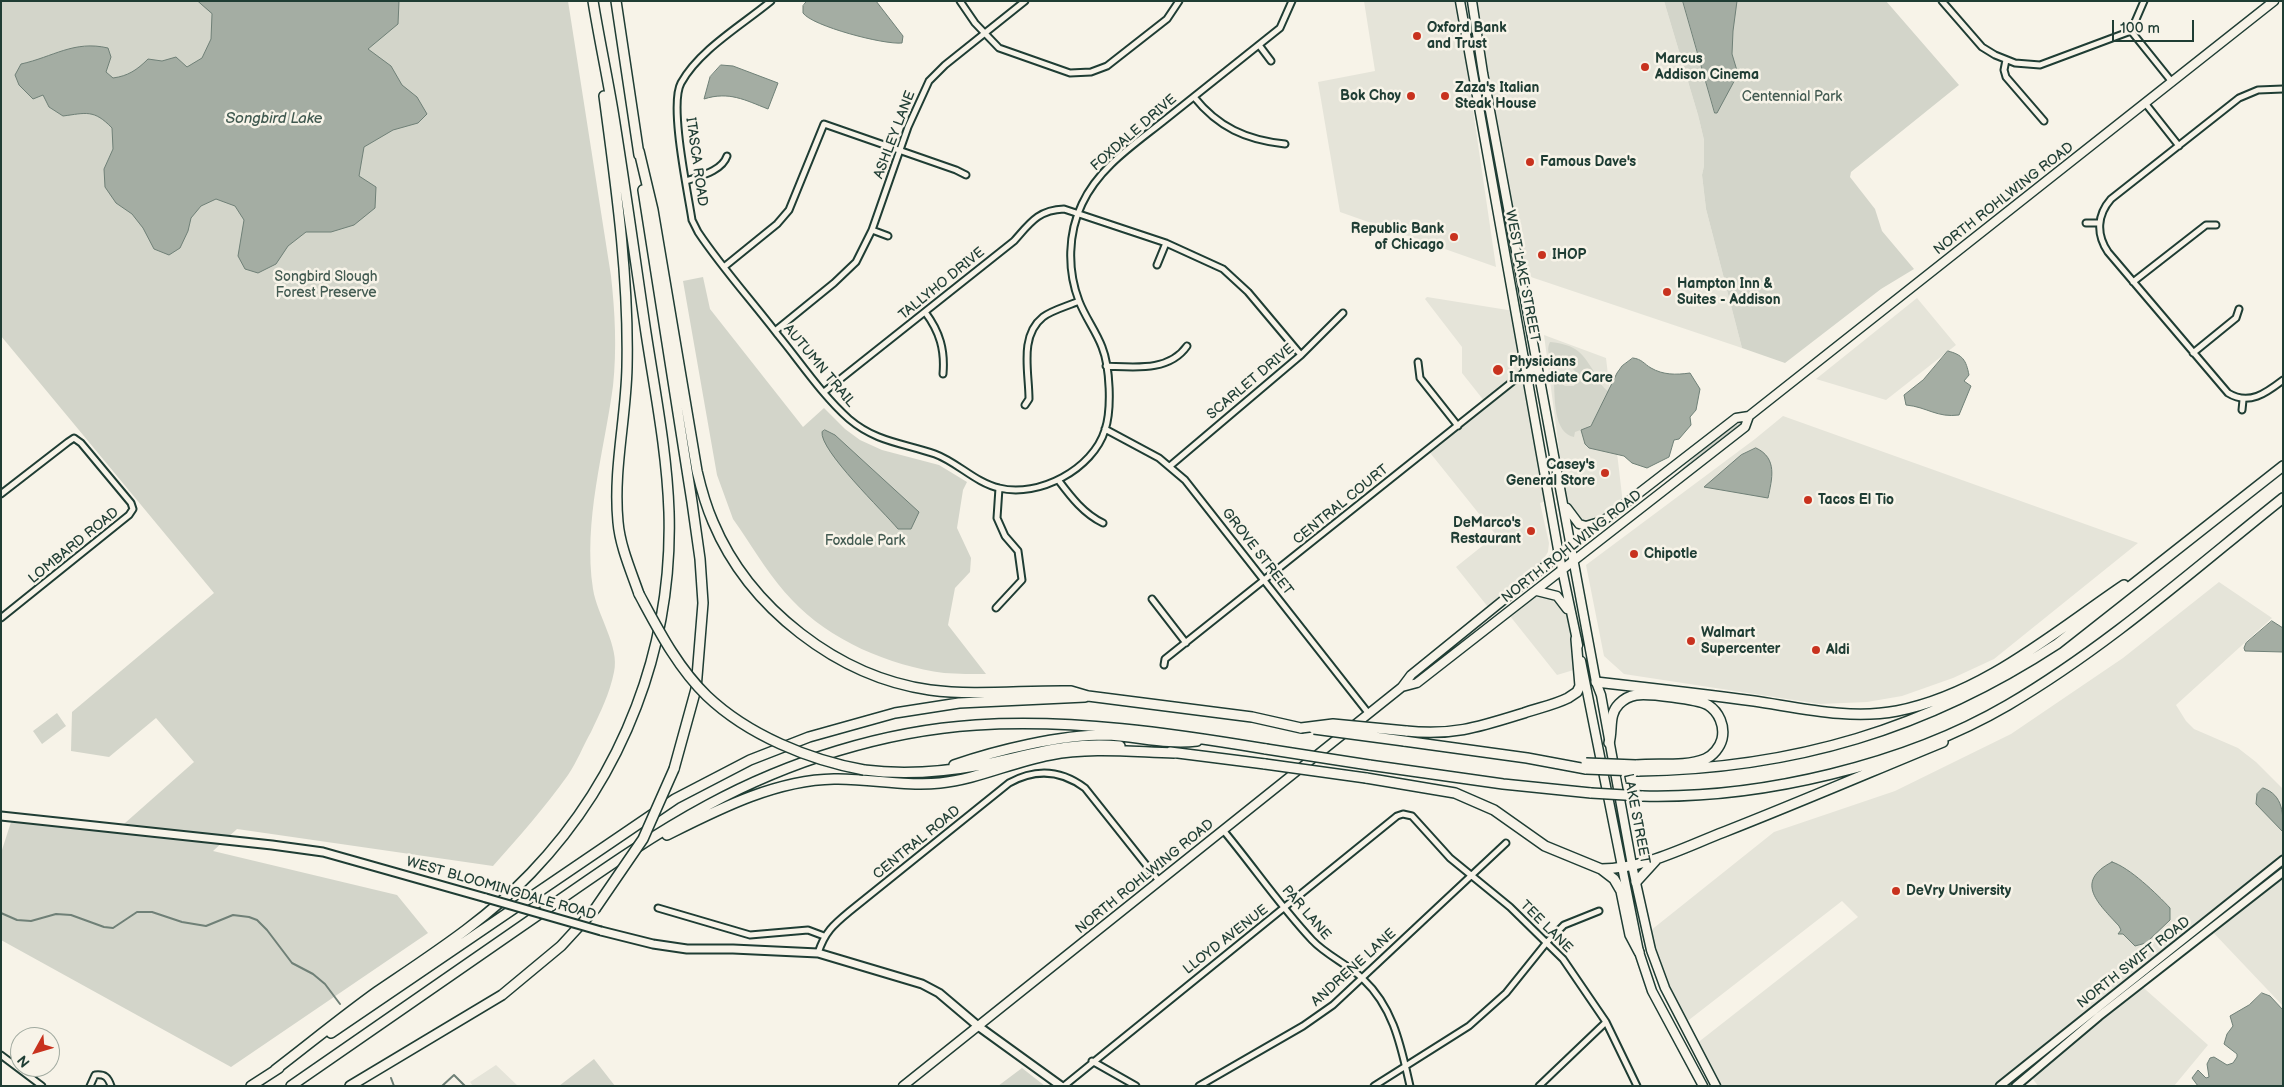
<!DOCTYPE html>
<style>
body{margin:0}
#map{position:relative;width:2284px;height:1087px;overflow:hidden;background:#f7f3e8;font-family:"Balsamiq Sans",sans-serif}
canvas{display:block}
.frame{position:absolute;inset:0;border:2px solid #1f3d34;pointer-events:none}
.north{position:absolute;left:10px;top:1027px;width:50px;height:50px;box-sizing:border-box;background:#f7f3e8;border:1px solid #a1aaa0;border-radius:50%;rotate:231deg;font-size:14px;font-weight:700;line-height:20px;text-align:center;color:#1f3d34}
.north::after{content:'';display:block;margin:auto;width:18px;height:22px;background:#c8321e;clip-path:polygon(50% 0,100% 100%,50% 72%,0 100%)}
.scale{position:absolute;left:2112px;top:20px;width:82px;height:22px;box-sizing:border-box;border:2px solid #1f3d34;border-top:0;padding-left:6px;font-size:15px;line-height:18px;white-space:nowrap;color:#1f3d34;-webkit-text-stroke:4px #f7f3e8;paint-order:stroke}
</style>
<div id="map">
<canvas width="2284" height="1087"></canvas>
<div class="frame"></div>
<div class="north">N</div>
<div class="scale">100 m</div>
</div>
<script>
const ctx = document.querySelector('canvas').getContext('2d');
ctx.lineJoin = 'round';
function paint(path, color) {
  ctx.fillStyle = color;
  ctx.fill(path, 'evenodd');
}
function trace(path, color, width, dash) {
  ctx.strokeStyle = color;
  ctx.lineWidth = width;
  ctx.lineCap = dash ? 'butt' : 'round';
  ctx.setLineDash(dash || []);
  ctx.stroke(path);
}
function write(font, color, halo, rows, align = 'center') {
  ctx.font = font + ' "Balsamiq Sans",sans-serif';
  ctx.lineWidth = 5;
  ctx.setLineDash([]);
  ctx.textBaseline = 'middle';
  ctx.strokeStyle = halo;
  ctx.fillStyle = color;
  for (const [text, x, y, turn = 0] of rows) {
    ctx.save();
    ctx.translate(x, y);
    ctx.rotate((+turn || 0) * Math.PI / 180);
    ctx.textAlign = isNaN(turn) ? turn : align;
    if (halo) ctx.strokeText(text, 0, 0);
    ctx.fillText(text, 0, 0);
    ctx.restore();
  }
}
paint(new Path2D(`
 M 1364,1 L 1457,1 L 1496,267 L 1340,212 L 1318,82 L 1375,71 Z
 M 1475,1 L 1664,1 L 1698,115 L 1704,140 L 1704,166 L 1702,175 L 1706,209 L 1742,348 L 1522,274 Z
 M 1427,297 L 1514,311 L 1547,501 L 1540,503 L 1549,543 L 1548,552 L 1538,568 L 1488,607 L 1456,567 L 1496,535 L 1427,449 L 1485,402 L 1462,373 L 1462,347 L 1425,299 Z
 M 1917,298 L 1956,345 L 1886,400 L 1816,379 Z
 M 1544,335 L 1606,358 L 1623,504 L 1593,523 L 1579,523 L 1566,502 Z
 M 1783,416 L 2138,543 L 1994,659 L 1953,678 L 1902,696 L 1867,702 L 1820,704 L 1624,674 L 1604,656 L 1586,565 L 1755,439 Z
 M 2219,582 L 2272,618 L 2176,705 L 2186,721 L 2194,729 L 2238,748 L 2256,762 L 2283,789 L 2283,860 L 2002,1086 L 1719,1086 L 1696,1044 L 1858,917 L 1842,901 L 1685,1023 L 1663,978 L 1650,931 L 1774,832 L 1895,791 L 2011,734 L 2123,658 Z
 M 1537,593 L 1549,595 L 1563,604 L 1570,622 L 1577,669 L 1557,675 L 1510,616 Z
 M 2283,868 L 2283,1006 L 2208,927 Z
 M 2137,982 L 2208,1045 L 2174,1086 L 2038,1086 L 2027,1071 Z
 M 496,1065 L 518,1086 L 473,1086 L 470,1082 Z`), '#e5e4d9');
paint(new Path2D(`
 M 1,1 L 568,1 L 611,276 C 615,312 617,349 613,386 C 604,453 583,521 593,589 C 597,615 620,647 614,672 C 610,693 600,713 591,732 C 583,746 577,762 568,775 C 545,807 519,837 493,866 L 237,829 L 213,851 L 397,895 L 428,933 L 231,1067 L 1,940 L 1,853 L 11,822 L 116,831 L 194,762 L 156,718 L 109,757 L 71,751 L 72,712 L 214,593 L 1,336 Z
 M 1664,1 L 1886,1 L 1959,85 L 1851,172 L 1850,177 L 1875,209 L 1882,231 L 1914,269 L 1881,289 L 1785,363 L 1742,348 L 1706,209 L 1702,175 L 1704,166 L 1704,140 L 1698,115 Z
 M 703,277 L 710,309 L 803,427 L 824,408 L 845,429 L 860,440 L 882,450 L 939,465 L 967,482 L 963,490 L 957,528 L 971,558 L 970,572 L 955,588 L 948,625 L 986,674 C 973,674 958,674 944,673 C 890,666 829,640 792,600 C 772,579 756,553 740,529 L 733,519 L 717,475 L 683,281 Z
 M 1550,342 C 1577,345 1582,352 1596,375 C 1599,381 1602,387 1608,391 C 1595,412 1604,423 1575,432 L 1574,437 C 1554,433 1555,401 1554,384 L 1557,381 L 1565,386 L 1574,386 C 1590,359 1538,368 1550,342 Z
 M 1744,421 L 1744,423 L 1661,488 L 1720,434 Z
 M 57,713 L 66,726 L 42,744 L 33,731 Z
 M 594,1059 L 615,1086 L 559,1086 Z
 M 1022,1068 L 1045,1086 L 998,1086 Z`), '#d3d5ca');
const water = new Path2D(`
 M 198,1 L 399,1 L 398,24 L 368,49 L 391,66 L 402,85 L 417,97 L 427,114 L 418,123 L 393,130 L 364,147 L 359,176 L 376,187 L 375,208 L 354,225 L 331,232 L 306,232 L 288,246 L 276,264 L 258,273 L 245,269 L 238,256 L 244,220 L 235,206 L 216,199 L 201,206 L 191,218 L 188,231 L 180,248 L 169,255 L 154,249 L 143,228 L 132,214 L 116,203 L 105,187 L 104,169 L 113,149 L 112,128 C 94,109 86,113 63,116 L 49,107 L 43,95 L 33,99 L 19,85 L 15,75 L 21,64 C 53,57 74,40 108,48 L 111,57 L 106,72 L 113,78 C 128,76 137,70 148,59 L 162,61 L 176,57 L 187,67 L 202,58 L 211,39 L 212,14 Z
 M 807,1 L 876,1 L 903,36 L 902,43 C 884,45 812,26 803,13 L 803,6 Z
 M 1683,1 L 1737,1 L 1733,31 L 1732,54 L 1738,74 L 1717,113 L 1715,113 Z
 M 721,65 L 733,66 L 778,83 L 768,109 C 745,100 729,91 704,99 L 710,77 Z
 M 1948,351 C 1963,355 1966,360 1969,375 L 1964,381 L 1971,386 L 1959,415 C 1937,418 1927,407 1906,405 L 1904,395 L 1923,380 Z
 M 1633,358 C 1642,359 1644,364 1651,368 C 1663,375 1676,375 1690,373 L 1700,389 L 1696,410 L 1690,417 L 1691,425 L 1679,439 L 1674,440 L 1669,457 L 1647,468 L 1632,463 L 1624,456 L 1589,448 L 1585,444 L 1581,430 L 1591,426 L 1617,373 L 1622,366 Z
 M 825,430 L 835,435 L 919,512 L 911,529 L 898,529 C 884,512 819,450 822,432 Z
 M 1756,448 C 1778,458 1772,479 1768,498 L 1704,487 L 1741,455 Z
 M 2272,621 L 2283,628 L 2283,652 L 2245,651 L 2244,648 L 2246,643 Z
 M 2263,788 C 2284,795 2283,815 2283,832 L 2256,804 L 2257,794 Z
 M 2112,862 C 2129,867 2157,894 2170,908 L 2170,920 L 2146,943 L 2135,946 L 2123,934 L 2118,934 L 2121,930 L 2119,926 C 2099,904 2073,882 2112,862 Z
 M 2262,993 L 2270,996 L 2283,1010 L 2283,1086 L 2198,1086 L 2192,1078 L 2198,1070 L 2206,1078 L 2209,1077 L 2207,1064 L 2210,1058 L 2214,1057 L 2227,1065 L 2233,1063 L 2237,1057 L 2237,1054 L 2224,1044 L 2227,1034 L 2233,1026 L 2230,1016 L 2249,1005 Z`);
paint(water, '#a4ada3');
trace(water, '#6f8077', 1);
trace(new Path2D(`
 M 1,913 L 17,920 L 31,921 L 56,914 L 71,915 L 104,927 L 113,928 L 137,912 L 152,912 L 182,922 L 206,926 L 233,915 L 249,917 L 257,920 L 267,930 L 292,963 L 313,974 L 325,984 L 340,1004
 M 391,1078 L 394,1086
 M 442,1086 L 454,1075 L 465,1086`), '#6f8077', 2);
const street = new Path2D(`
 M 771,1 C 742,25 699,50 681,83 C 669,105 688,193 692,220 L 698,232 C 722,268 752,301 778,335 C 801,363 822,395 849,419 C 876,442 903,443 935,454 C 957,462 976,483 999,488 C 1039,498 1093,469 1105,430 C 1112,409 1110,367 1102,347 C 1096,331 1085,317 1079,301 C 1067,270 1068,233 1082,204 C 1099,167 1135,144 1166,119 C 1204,89 1242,58 1280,28 L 1292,1
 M 960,1 L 975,23 L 999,48 L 1070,73 L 1091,72 L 1107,66 L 1167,19 L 1179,1
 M 1942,1 L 1982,47 L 1995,55 L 2015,63 L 2040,65 L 2131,31
 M 2144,1 L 2131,31 L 2172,82
 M 1259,45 L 1271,61
 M 2006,60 L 2004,70 L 2006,77 L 2044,121
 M 2283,89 L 2258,90 L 2239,98 L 2111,199 C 2097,215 2096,234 2108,252 L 2228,393 C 2249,406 2266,393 2283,380
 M 1194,97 C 1218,127 1246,140 1285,144
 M 2145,103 L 2179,146
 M 686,181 C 700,176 722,171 727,156
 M 2086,223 L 2099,223
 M 872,230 L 888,236
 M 1157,265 L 1166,243
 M 724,267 L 777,224 L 789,210 L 824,124 L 956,170 L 966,175
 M 2133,282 L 2206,225 L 2216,225
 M 925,312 C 940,332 945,350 943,374
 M 775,331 L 834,283 L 856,262 L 872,230 L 908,127 L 929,81 L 945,65 L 1025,1
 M 2193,353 L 2236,318 L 2239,309
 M 1418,362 L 1420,378 L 1458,426
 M 1106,366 C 1134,367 1169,372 1187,346
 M 824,392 L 1014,241 C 1030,223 1038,210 1064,209 L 1166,243 L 1223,269 L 1248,292 L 1301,355
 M 1025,405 L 1029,399 C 1029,372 1019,336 1043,317 C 1052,310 1068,306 1079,301
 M 2242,410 L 2243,400
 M 1105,429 L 1159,458 L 1185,480 L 1369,714
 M 1170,466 L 1301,355 L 1343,313
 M 1059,481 C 1071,497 1084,514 1103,523
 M 1,494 L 68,442 L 74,438 L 81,443 L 131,503 L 133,509 L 129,515 L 1,618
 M 1152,599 L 1186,643
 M 996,608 L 1022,580 L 1018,551 L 1005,536 L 997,518 L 999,488
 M 1164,665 L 1165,659 L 1527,370 L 1538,369
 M 1223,830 C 1253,866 1280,906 1312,940 C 1327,956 1348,964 1363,979 C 1394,1008 1401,1047 1410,1086
 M 658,908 L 750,935 L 808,930 L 824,936
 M 818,953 C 825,932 833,925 850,911 L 1009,783 C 1036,768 1061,770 1085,788 L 1159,881
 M 1,1055 L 42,1086
 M 1092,1061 L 1136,1086
 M 90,1086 L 95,1075 C 105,1074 108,1077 111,1086
 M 1064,1086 L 1397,816 L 1403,814 L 1412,816 L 1450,858 L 1510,907 L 1563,959 L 1606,1022 L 1637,1086
 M 1199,1086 L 1303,1026 L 1333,1005 L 1506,843
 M 1374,1086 L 1469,1026 L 1506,993 L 1547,942 L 1564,925 L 1599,911
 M 1539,1086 L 1606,1022`);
const secondary = new Path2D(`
 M 1,816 L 272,845 L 323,852 L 486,898
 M 601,931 L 653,944 L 687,949 L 733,949 L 818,953 L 922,984 L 939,993 L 978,1026 L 1061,1086
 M 2000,1086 L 2283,860
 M 2016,1086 L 2099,1016 L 2283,872`);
const primary = new Path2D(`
 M 1460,1 L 1559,555 L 1578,645
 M 1472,1 L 1483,73 L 1596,682 L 1601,695 L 1632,865 L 1651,950 L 1665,988 L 1716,1086
 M 1567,508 L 1579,524 L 1586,526 L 1596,523
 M 1537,591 L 1557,596 L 1567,609
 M 1581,661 L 1639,952 L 1652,991 L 1703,1086
 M 1402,687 L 1417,683 L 1745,427 L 1749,416
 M 903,1086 L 1402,687 L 1411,675 L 1559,555 L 1736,418 L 1749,416 L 2274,1`);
const highway = new Path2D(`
 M 616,1 L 639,155
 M 604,96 C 616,186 629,277 627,367 C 626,419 613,470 618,522 C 620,546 631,571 639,594
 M 639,151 L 653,210 L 697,471 C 701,488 706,506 713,522 C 749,608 838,677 930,690 C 976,696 1025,690 1071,691 L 1088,696 L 1252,717 L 1301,728
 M 643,190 L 692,502 L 700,559 L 703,603 L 696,689 L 674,769
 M 1596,682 C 1649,688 1702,694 1754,701 C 1801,708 1850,720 1897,711 C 1983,694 2053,633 2124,585
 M 1406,731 C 1453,736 1479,727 1524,713 C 1538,708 1554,705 1568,698 L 1577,692 L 1580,686 L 1576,639
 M 1404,741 L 1527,758 L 1586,769
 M 1609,743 C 1613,730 1608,715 1619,704 C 1624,699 1630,696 1636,695 C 1647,693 1698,699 1708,705 C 1719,712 1725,726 1722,739 C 1720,747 1713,756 1705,759 C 1685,767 1658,763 1636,765
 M 1170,752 L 1265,764
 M 954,765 C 997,750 1060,735 1105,735 C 1136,736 1167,745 1197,741
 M 1369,765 L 1503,784 L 1591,793
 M 864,770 C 902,775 943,772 981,765 C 1031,755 1069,741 1120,746
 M 1638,771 C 1793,769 1927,729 2057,644 L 2283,466
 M 1366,778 L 1455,793 L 1494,810 L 1545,846 L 1601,869 L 1614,879 L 1621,891 L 1630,935 L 1639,952
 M 1642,796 C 1761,799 1905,765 2008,705 C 2107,647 2194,569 2283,498
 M 667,835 C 719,809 775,780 834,779 C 869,778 905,787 940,783 C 978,779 1012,762 1050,755 C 1091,747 1133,752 1174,753
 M 1601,869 C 1644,869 1685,847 1724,832 C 1798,803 1870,772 1943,742
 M 1636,882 L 1656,860
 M 331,1033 L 675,799 L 750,760 L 809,737 L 895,713 L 959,703 L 1085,697
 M 275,1070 C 309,1044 343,1016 378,991 C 431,955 486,920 531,873 C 624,776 673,646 669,512 C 667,452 655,392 646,333 C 635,259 625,185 613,111 C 607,75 599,38 593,1
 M 251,1086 L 279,1068
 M 291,1086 C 368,1033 445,979 522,926 C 583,884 643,840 708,805 C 789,761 884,731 976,725 C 1074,719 1170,733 1266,749
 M 350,1086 L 502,995 L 561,946 L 595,909`);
trace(street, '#1f3d34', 9);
trace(secondary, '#1f3d34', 11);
trace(primary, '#1f3d34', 11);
trace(highway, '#1f3d34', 12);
trace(street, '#f7f3e8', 5);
trace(secondary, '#f7f3e8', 7);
trace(primary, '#f7f3e8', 8);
trace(highway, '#f7f3e8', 9);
const secondaryBridge = new Path2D(`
 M 486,898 L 601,931`);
const highwayBridge = new Path2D(`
 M 639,594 C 658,629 677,667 707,696 C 748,735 809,760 864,770
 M 1301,728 L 1333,724 L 1406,731
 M 1314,729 L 1404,741
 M 1266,749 L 1369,765
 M 1586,763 L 1636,765
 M 1265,764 L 1366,778
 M 1586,769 L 1638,771
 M 1591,793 L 1642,796
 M 595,909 L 643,839 L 674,769`);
trace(secondaryBridge, '#1f3d34', 11, []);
trace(highwayBridge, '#1f3d34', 12, []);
trace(secondaryBridge, '#f7f3e8', 7);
trace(highwayBridge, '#f7f3e8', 9);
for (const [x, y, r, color] of [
 [1417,36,5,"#c8321e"],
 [1645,67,5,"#c8321e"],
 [1411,96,5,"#c8321e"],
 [1445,96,5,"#c8321e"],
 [1530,162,5,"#c8321e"],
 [1454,237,5,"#c8321e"],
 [1542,255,5,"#c8321e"],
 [1667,292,5,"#c8321e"],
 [1498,370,6,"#c8321e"],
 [1605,473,5,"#c8321e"],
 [1808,500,5,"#c8321e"],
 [1531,531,5,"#c8321e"],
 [1634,554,5,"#c8321e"],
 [1691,641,5,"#c8321e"],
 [1816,650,5,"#c8321e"],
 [1896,891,5,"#c8321e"]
]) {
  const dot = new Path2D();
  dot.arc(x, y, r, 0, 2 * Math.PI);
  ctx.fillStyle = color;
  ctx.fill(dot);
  trace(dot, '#f7f3e8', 2);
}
write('bold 14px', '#1f3d34', '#f7f3e8', [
 ["Oxford Bank",1427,28],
 ["and Trust",1427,44],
 ["Marcus",1655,59],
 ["Addison Cinema",1655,75],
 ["Zaza's Italian",1455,88],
 ["Steak House",1455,104],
 ["Bok Choy",1401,96,"right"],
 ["Famous Dave's",1540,162],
 ["Republic Bank",1444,229,"right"],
 ["of Chicago",1444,245,"right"],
 ["IHOP",1552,255],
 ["Hampton Inn &",1677,284],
 ["Suites - Addison",1677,300],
 ["Physicians",1509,362],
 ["Immediate Care",1509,378],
 ["Casey's",1595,465,"right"],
 ["General Store",1595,481,"right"],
 ["Tacos El Tio",1818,500],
 ["DeMarco's",1521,523,"right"],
 ["Restaurant",1521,539,"right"],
 ["Chipotle",1644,554],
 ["Walmart",1701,633],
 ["Supercenter",1701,649],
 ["Aldi",1826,650],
 ["DeVry University",1906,891]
], 'left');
write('14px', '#435b52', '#f7f3e8', [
 ["Centennial Park",1792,97],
 ["Songbird Slough",326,277],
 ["Forest Preserve",326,293],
 ["Foxdale Park",865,541]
]);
write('14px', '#1f3d34', '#f7f3e8', [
 ["FOXDALE DRIVE",1134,133,-41],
 ["ASHLEY LANE",895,135,-69],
 ["ITASCA ROAD",696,162,82],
 ["NORTH ROHLWING ROAD",2004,199,-38],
 ["WEST LAKE STREET",1522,276,79],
 ["TALLYHO DRIVE",942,284,-39],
 ["AUTUMN TRAIL",819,366,50],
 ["SCARLET DRIVE",1251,382,-40],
 ["CENTRAL COURT",1341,505,-39],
 ["LOMBARD ROAD",74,546,-39],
 ["NORTH ROHLWING ROAD",1572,547,-38],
 ["GROVE STREET",1257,552,52],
 ["LAKE STREET",1636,819,79],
 ["CENTRAL ROAD",917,843,-39],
 ["NORTH ROHLWING ROAD",1145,877,-39],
 ["WEST BLOOMINGDALE ROAD",501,889,16],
 ["PAR LANE",1306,913,49],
 ["TEE LANE",1546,927,45],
 ["LLOYD AVENUE",1226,940,-38],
 ["NORTH SWIFT ROAD",2134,963,-38],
 ["ANDRENE LANE",1354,968,-42]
]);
write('italic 15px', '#405950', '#f7f3e8', [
 ["Songbird Lake",274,119]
]);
</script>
